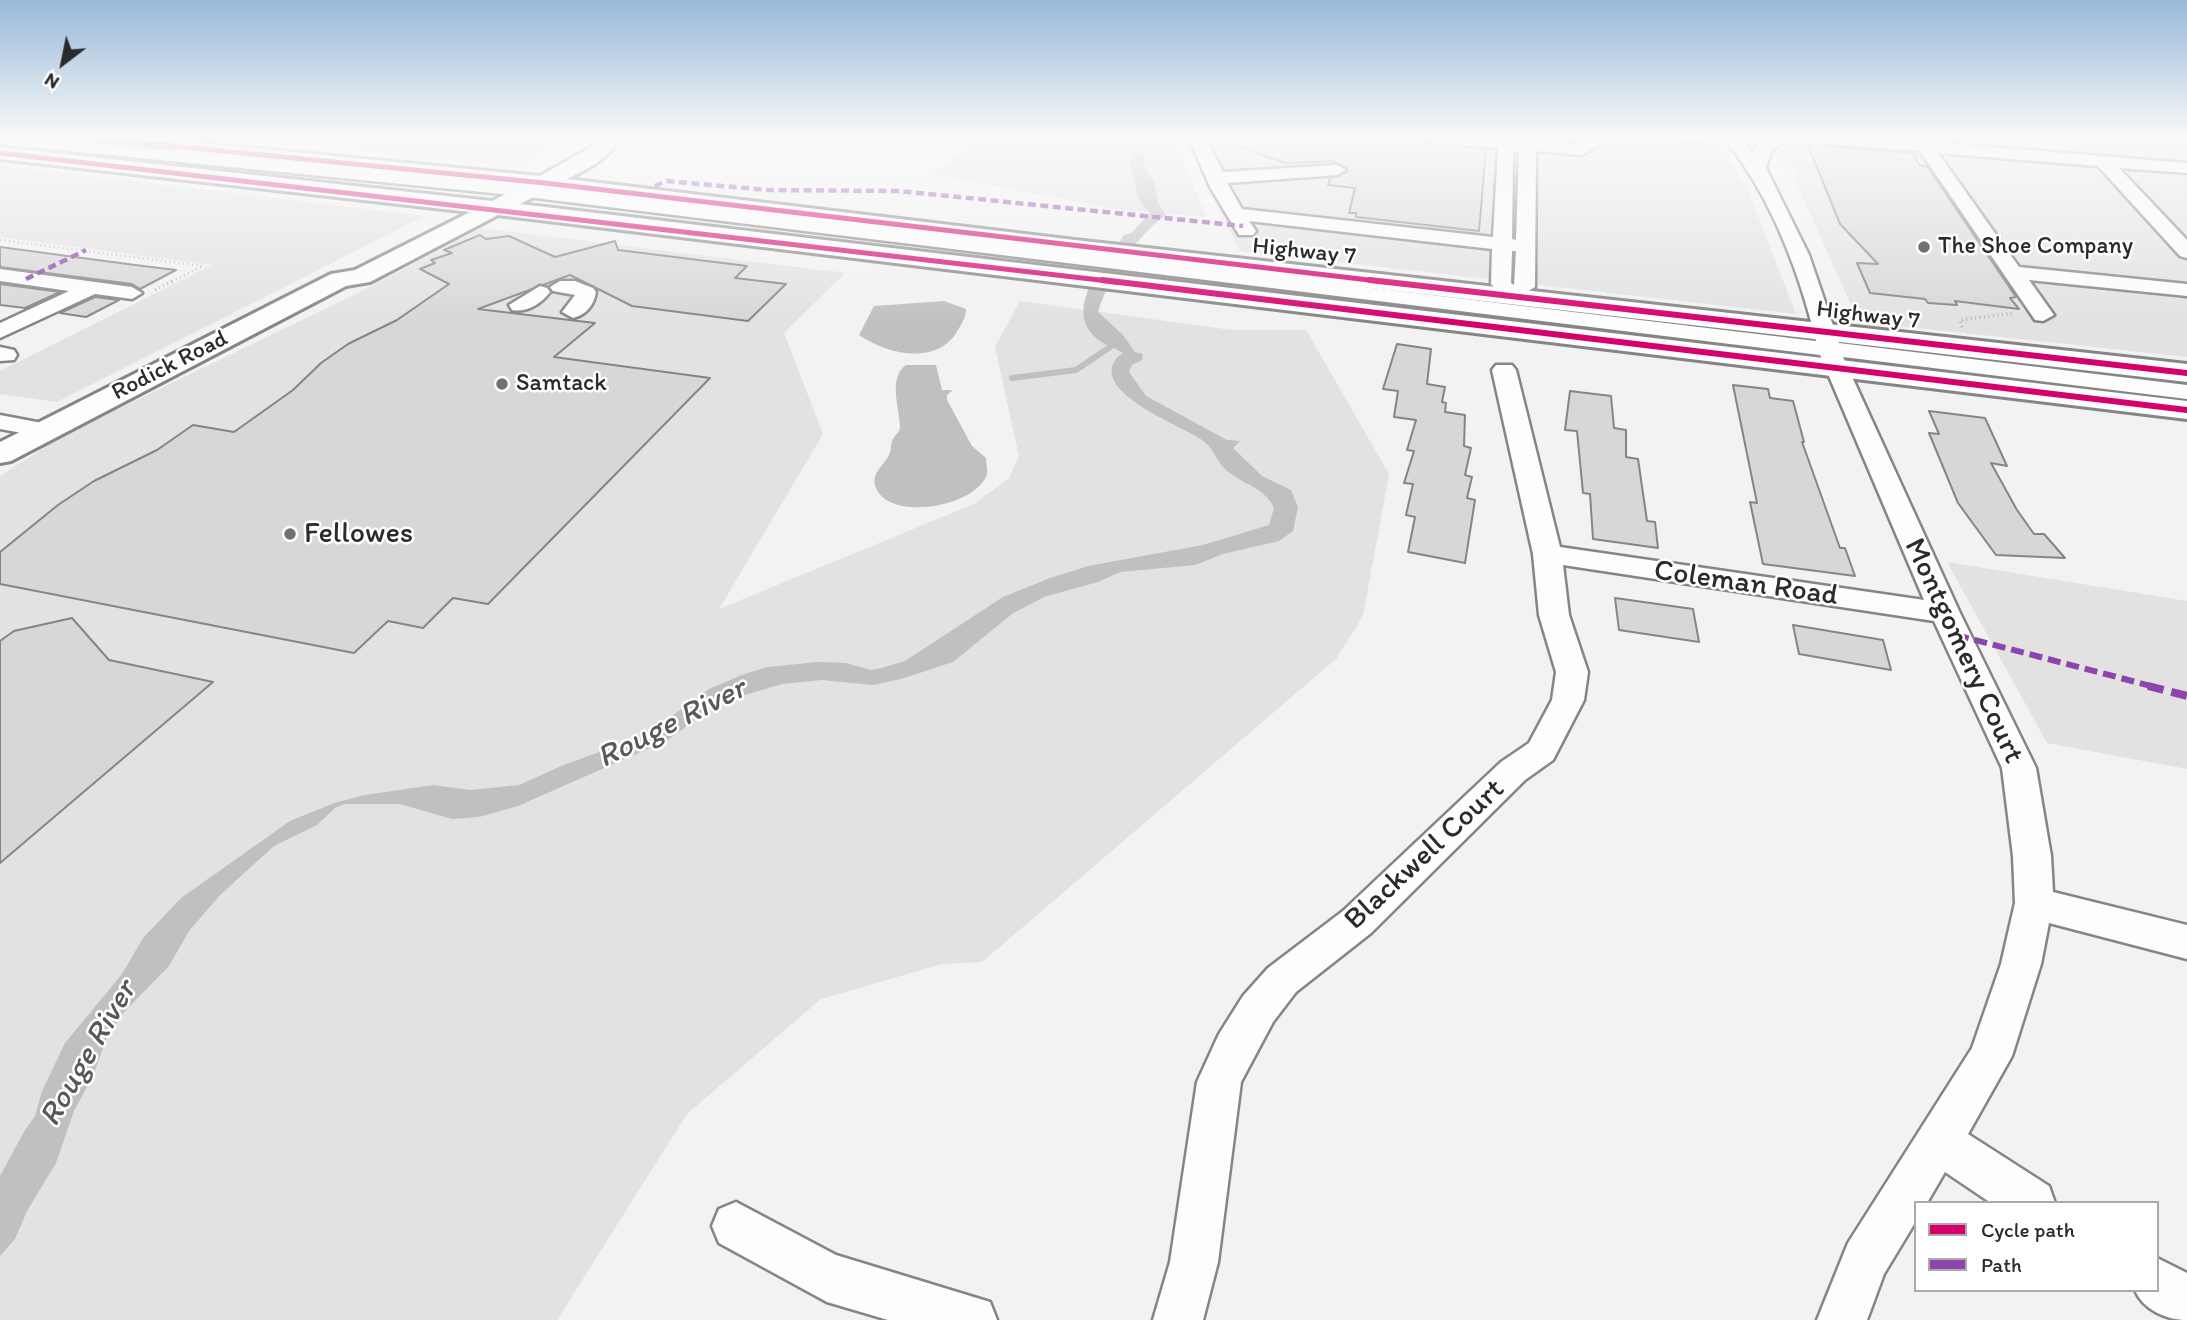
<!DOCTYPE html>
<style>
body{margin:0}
#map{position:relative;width:2187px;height:1320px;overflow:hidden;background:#f2f2f2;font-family:Itim,sans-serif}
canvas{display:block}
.legend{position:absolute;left:1914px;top:1201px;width:245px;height:91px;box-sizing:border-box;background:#fff;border:2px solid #aaa;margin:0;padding:9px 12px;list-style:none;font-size:21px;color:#2b2b2b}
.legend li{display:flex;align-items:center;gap:14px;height:35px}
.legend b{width:35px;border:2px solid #aaa}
.north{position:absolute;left:28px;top:28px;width:70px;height:70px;-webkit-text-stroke:5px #fff;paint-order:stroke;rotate:212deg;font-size:19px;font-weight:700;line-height:28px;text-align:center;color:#2b2b2b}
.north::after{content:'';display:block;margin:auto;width:24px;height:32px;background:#2b2b2b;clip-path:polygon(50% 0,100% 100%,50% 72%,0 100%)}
</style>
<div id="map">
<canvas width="2187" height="1320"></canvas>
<ul class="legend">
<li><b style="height:9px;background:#d6006c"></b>Cycle path</li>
<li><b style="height:9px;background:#8e44ad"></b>Path</li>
</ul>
<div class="north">N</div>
</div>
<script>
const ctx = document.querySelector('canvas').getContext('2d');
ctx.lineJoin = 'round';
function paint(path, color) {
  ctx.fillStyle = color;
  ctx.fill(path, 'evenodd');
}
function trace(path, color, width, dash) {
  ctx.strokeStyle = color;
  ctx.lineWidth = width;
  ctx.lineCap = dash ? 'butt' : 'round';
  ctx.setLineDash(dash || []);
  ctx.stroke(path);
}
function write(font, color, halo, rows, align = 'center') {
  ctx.font = font + ' Itim,sans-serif';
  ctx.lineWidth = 5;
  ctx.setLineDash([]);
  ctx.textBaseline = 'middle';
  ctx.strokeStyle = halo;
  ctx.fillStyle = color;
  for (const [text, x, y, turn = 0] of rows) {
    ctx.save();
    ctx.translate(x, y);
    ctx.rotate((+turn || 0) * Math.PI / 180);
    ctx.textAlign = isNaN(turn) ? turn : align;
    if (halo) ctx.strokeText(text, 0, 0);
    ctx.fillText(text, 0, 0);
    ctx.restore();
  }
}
paint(new Path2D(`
 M 234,137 L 573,137 L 514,166 Z
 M 895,137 L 1165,137 L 1181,154 L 1206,217 L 1114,209 L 932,174 L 967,149 L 916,144 Z
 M 1179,137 L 1710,137 L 1724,150 L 1746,185 L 1796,314 L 1240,251 L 1186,143 Z
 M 1754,137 L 2187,137 L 2187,357 L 1879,324 L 1863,318 L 1854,312 L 1798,186 L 1795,180 L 1798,174 L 1779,161 L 1768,144 Z
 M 0,165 L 425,216 L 57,402 L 0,394 L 0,371 L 212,265 L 0,237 Z
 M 481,228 L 845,273 L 784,333 L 823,434 L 719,609 L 974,504 L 1009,478 L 1019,456 L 995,347 L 1020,301 L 1232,330 L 1306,330 L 1389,474 L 1363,616 L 1336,659 L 982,962 L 942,964 L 821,999 L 687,1114 L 557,1320 L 0,1320 L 0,476 L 62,436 L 362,291 Z
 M 1947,562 L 2187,601 L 2187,769 L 2047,743 Z`), '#e2e2e2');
paint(new Path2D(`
 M 1115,137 L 1128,137 L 1145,157 L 1144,167 L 1154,183 L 1158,203 L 1166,215 C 1135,238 1109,276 1098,312 L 1123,335 L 1135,352 L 1143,354 L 1142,360 L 1132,365 L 1129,372 L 1146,396 L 1227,440 L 1240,441 L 1233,448 L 1262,476 L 1291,490 L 1298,507 L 1293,531 L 1279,541 L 1223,554 L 1195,565 L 1120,572 L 1098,582 L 1044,597 L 1012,614 L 953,662 L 901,679 L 873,685 L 822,680 L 782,684 L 718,703 L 668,740 L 518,806 L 479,817 L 452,819 L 400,804 L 344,804 L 335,808 L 317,825 L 274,846 L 220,895 L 189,931 L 169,966 L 124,1012 L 106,1040 L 93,1076 L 74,1111 L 56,1163 L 27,1211 L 15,1239 L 0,1256 L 0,1176 L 25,1130 L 35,1116 L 42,1091 L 65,1043 L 122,974 L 143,938 L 181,898 L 290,821 L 334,803 L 365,795 L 433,785 L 470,790 L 519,785 L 566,764 L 625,743 L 665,721 L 709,689 L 744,674 L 768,667 L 817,662 L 846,663 L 871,670 L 882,668 L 905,661 L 1003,597 L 1050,578 L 1088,566 L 1203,545 L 1269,525 L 1274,508 C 1265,487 1241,484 1225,469 C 1216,460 1214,448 1202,440 C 1185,427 1090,393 1116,359 C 1118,356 1121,355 1123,353 C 1114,347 1103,345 1095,337 C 1063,305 1106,264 1124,235 L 1131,233 L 1150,213 C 1148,210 1144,208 1142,204 C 1137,197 1130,163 1130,154 Z
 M 944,301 L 966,309 C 966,317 962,323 958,330 C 938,366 888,355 859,335 L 874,306 Z
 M 906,365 L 936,365 L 942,390 L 953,390 L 947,395 L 947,400 L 972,446 L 986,458 C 986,463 988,470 987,474 C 977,507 890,522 876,488 C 870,473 884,466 889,455 C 892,450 890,444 893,439 C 896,433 900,433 900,426 C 899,406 888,378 906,365 Z`), '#c0c0c0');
trace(new Path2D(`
 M 1012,378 L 1076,370 L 1110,347`), '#c0c0c0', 6);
const building = new Path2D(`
 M 1222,137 L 1373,137 L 1486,149 L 1479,231 L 1356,217 L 1356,213 L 1349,213 L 1355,188 L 1328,185 L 1330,178 L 1347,172 L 1347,168 L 1333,161 L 1286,163 L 1221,141 Z
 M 1808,145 L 1913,153 L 1920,166 L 1927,166 L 2016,297 L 2010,298 L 2019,309 L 1955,301 L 1957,305 L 1928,303 L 1925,299 L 1870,293 L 1857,263 L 1878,264 L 1840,224 Z
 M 480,235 L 486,239 L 509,236 L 555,257 L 615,241 L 618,250 L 747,266 L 735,278 L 786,284 L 748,321 L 632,306 L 570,275 L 478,309 L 595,323 L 554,357 L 710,378 L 488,604 L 453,598 L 423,628 L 388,621 L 354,653 L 0,584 L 0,552 L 58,505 L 94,481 L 157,450 L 193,425 L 234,432 L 293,390 L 321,363 L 348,344 L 397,320 L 449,284 L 420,269 L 435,263 L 431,260 L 452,253 L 444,250 Z
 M 0,247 L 135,265 L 176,270 L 140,289 L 132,284 L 0,267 Z
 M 0,284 L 60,292 L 25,308 L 0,305 Z
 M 95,297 L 119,300 L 86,317 L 60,313 Z
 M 1397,344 L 1431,349 L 1427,384 L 1445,387 L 1442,402 L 1446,403 L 1445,412 L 1465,415 L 1464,446 L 1471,448 L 1465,475 L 1472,477 L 1467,498 L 1475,500 L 1465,563 L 1408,552 L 1415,517 L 1406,515 L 1413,484 L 1404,483 L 1414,451 L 1407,450 L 1416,420 L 1394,417 L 1398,391 L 1383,389 Z
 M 1733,385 L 1768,389 L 1770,398 L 1793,401 L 1804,442 L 1802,442 L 1840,548 L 1845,548 L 1855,576 L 1763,564 L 1750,502 L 1757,503 Z
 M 1570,391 L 1611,396 L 1614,428 L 1626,430 L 1626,457 L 1638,459 L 1647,521 L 1655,522 L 1658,548 L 1593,539 L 1590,494 L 1583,493 L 1577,431 L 1565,430 Z
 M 1929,411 L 1985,418 L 2007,466 L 1991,463 L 2017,510 L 2034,534 L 2044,534 L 2065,558 L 1996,555 L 1958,503 L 1929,433 L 1939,434 Z
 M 1615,598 L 1693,609 L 1699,642 L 1619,630 Z
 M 72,618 L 109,660 L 213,682 L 0,863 L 0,641 L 14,631 Z
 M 1793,625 L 1883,640 L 1891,670 L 1799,654 Z`);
paint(building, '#d7d7d7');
trace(building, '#858585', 2);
const minor = new Path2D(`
 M 0,137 L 33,137 L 502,184 L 1816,341 C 1799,271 1771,197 1726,141 L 1649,142 L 1641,137 L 1740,137 L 1753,153 L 1758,142 L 1770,137 L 1793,137 L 1772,149 L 1766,168 L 1809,255 L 1839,343 L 2187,385 L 2187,399 L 1843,357 L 1960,613 L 2036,768 L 2051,856 L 2053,892 L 2187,925 L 2187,959 L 2049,923 L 2041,964 L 2012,1056 L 1968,1134 L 2049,1186 L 2055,1203 L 1991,1203 L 1945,1172 L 1927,1203 L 1916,1203 L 1916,1221 L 1884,1274 L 1867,1320 L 1817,1320 L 1848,1243 L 1972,1048 L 2001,964 L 2015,903 L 2013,856 L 2002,768 L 1934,621 L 1563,565 L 1569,615 L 1588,672 L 1584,700 L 1553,760 L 1525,780 L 1371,933 L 1296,992 L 1273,1022 L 1241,1082 L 1218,1262 L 1203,1320 L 1153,1320 L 1170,1262 L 1197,1082 L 1219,1034 L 1243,996 L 1268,968 L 1343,911 L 1501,762 L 1529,743 L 1552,700 L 1556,672 L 1539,615 L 1533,554 L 1492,370 L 1496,365 L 1512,365 L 1516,370 L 1560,547 L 1924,600 L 1820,355 L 502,194 L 0,144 Z
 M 1189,137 L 1205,137 L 1223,172 L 1337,165 L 1346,170 L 1337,175 L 1227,183 L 1242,209 L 1493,237 L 1498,148 L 1433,142 L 1425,137 L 1493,137 L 1579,145 L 1583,143 L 1582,137 L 1598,137 L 1600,145 L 1581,155 L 1536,151 L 1535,287 L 1512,301 L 1505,299 L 1491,284 L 1492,249 L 1249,221 L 1256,231 L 1253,235 L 1239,235 L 1210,187 ZM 1516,151 L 1519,153 L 1516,240 L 1512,239 L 1513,152 ZM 1512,251 L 1516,251 L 1514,285 L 1511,283 Z
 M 1795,137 L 1868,137 L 2187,163 L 2187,173 L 2119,168 L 2187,240 L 2187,258 L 2180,256 L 2098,166 L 1938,153 L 2019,267 L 2187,284 L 2187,296 L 2029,280 L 2054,315 L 2043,321 L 2035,320 L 1920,151 L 1803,142 Z
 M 0,269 L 132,287 L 142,293 L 132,299 L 95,294 L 0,338 L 0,323 L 69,291 L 0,281 Z
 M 575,281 L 593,288 L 596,292 C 594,305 586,315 573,318 L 562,312 L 575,295 L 553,291 L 550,287 L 560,281 Z
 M 540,286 L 547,288 L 550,292 C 542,303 527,313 512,310 L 509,305 Z
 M 0,347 L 14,350 L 17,355 L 14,360 L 0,361 Z
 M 0,415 L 53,425 L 56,430 L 53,435 L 44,437 L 0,429 Z
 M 736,1202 L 836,1255 L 990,1302 L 997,1320 L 888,1320 L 827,1302 L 719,1243 L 712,1226 L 719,1209 Z
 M 2157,1258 L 2187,1273 L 2187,1320 C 2167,1320 2143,1310 2135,1290 L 2157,1290 Z`);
const major = new Path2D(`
 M 605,139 L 615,145 C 603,162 585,170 567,179 L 1075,240 L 2187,364 L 2187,382 L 1075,254 L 547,190 L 520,204 L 2187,401 L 2187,419 L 498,215 L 370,282 L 346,286 L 11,461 L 0,463 L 0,442 L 331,274 L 355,270 L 470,212 L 0,159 L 0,147 L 492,201 L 519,187 L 179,153 L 169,147 L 179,141 L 540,176 Z`);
trace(minor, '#858585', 5);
trace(major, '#858585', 6);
trace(new Path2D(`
 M 0,240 L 203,266 L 171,282`), '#b5b5b5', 2.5, [1, 3.5]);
trace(new Path2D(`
 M 155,290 L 174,280
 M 1962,327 L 1960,320 L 2014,313`), '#b5b5b5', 3.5, [1, 3.5]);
paint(minor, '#fdfdfd');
paint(major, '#fdfdfd');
trace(new Path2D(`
 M 655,186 L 666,181 L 768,190 L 899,191 L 1243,226
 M 26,279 L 86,250`), '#8e44ad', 4.5, [8, 4.5]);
trace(new Path2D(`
 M 1956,635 L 2155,687`), '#8e44ad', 6, [13, 6]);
trace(new Path2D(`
 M 2148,686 L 2187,696`), '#8e44ad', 8, [16, 8]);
trace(new Path2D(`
 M 83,137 L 545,183 L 1386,282
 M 0,153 L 1117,282`), '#d6006c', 5);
trace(new Path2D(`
 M 1102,280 L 2187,410
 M 1370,280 L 2187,373`), '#d6006c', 6);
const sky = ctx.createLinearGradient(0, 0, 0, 322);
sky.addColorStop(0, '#98b9d8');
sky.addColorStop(0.43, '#f9f9f9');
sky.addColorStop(1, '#f9f9f900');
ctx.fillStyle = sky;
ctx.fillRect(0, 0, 2187, 322);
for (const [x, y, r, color] of [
 [1924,247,7,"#717171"],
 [502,384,7,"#717171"],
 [290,534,7,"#717171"]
]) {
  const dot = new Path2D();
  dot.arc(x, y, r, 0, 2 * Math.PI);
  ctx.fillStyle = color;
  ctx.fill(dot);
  trace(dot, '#fff', 2.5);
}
write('24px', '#2b2b2b', '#fff', [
 ["The Shoe Company",1938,247],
 ["Samtack",516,384]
], 'left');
write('24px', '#2b2b2b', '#fff', [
 ["Highway 7",1304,252,6],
 ["Highway 7",1868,316,7],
 ["Rodick Road",170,366,-27]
]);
write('30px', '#2b2b2b', '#fff', [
 ["Fellowes",304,534]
], 'left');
write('30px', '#2b2b2b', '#fff', [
 ["Coleman Road",1746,584,8],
 ["Montgomery Court",1963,651,65],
 ["Blackwell Court",1425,855,-43]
]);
write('italic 32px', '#585858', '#fff', [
 ["Rouge River",672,724,-27],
 ["Rouge River",89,1054,-60]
]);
</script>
